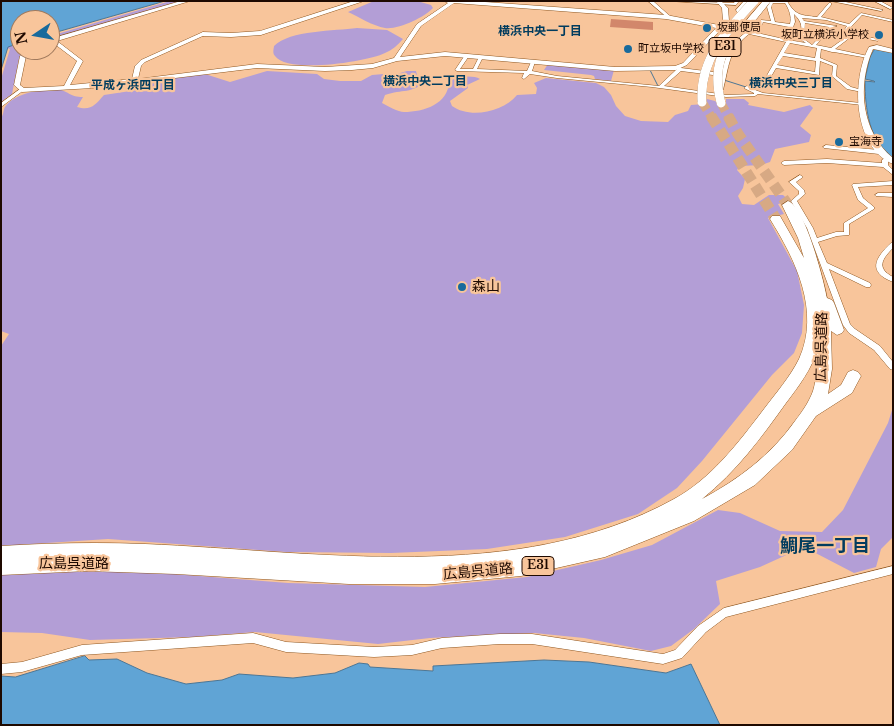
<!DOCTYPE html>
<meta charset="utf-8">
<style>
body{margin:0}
#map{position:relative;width:894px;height:726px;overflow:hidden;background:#f8c59b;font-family:"Libre Baskerville",serif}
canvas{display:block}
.frame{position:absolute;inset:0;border:2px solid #1e0900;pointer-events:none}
.north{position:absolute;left:10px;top:10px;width:50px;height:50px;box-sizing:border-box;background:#f8c59b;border:1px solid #a17a5d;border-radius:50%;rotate:258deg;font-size:14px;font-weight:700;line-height:20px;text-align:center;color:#1e0900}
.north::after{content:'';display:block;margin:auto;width:18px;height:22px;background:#186a9c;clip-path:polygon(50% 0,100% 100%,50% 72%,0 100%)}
</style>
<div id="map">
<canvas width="894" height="726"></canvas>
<div class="frame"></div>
<div class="north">N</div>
</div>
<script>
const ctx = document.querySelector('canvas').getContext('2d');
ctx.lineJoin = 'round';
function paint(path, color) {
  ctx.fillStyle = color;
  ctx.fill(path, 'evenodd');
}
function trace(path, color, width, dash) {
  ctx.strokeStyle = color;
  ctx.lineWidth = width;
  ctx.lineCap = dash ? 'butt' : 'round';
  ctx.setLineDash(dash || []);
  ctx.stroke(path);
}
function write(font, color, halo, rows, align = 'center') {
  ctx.font = font + ' "Libre Baskerville","Noto Sans JP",serif';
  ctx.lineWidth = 4.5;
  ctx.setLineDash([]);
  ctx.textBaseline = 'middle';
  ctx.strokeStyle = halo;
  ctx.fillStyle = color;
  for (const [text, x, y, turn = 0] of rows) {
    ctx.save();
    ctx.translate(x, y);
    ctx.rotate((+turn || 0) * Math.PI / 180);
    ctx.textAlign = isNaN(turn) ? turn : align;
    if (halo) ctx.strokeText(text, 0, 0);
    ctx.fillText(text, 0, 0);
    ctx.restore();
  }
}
paint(new Path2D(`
 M 170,1 L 184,1 L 50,40 L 50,36 Z
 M 374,1 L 417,1 L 431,5 L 433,8 C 425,17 398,30 385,28 C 373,26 359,17 348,12 Z
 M 357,28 L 387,30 L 403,39 C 398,45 392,50 385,53 C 367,62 287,74 275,56 C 272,53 274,48 274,46 C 290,30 335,31 357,28 Z
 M 20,45 L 20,50 L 25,50 L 19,59 L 12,94 L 1,102 L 1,79 L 10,49 L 2,47 Z
 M 548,64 L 614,70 L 611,81 L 595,79 L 594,76 L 591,75 L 544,70 Z
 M 267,71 L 317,74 L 324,79 L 340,81 L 361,81 L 372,75 L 384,74 L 390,76 L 407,71 L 416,71 L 417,75 L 426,77 L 427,81 C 411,94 403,89 385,95 L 382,103 C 388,106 398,112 404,112 C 424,112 448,104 449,82 C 455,76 473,75 480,79 L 467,85 L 468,88 L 450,101 L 452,106 C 470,119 503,112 517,95 L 536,94 L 537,88 L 534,83 L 546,78 L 596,83 L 604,87 L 611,95 L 616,106 L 625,116 L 641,121 L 668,122 L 675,115 L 688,111 L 691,105 L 705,104 L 707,99 L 715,101 L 719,104 L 726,104 L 726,99 L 744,99 L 749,103 L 748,105 L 784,112 L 810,105 L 813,108 L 800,126 L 811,135 L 809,142 L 775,149 L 770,162 L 761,165 L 740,166 L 737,170 L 745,179 L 743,188 L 738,196 L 742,204 L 754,205 L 769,195 L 783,195 L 790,201 L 778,204 L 784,214 L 768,218 L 797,271 L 804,305 L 802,333 L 794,353 L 772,375 L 702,461 L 677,488 L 638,514 L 565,537 L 487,549 L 391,553 L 286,552 L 108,539 L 1,546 L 1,346 L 9,334 L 1,331 L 1,118 C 4,114 3,110 5,107 C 14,93 46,87 61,90 C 69,92 70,97 83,97 L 77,107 C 91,111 95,105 104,95 L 137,90 L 161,79 L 205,74 L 230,82 Z
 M 893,407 L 893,537 L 881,549 L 876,567 L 854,573 L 804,547 L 760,567 L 716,581 L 720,604 L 694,629 L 671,646 L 651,651 L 584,638 L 534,633 L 430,638 L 378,644 L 255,632 L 193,637 L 90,640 L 42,633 L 1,632 L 1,575 L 97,571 L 174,574 L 288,583 L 425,587 L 527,577 L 601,560 L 652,545 L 718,510 L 740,513 L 780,531 L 822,532 L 843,510 L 888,423 Z`), '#b39ed6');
const water = new Path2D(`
 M 1,1 L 165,1 L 50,34 L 50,20 L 20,20 L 20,43 L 8,47 L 1,70 Z
 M 881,49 L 893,52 L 893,159 C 869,142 865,108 865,81 L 875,82 L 874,81 L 865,79 L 870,57 L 874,50 Z
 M 85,656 L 89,660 L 117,659 L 147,673 L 186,684 L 222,680 L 239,674 L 293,678 L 335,673 L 359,663 L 368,664 L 370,667 L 433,671 L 433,666 L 544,660 L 589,662 L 666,673 L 691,664 L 720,725 L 1,725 L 1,676 L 15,677 Z`);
paint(water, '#60a4d5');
trace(water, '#4c7695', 1);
trace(new Path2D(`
 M 650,70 L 658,86
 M 724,80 L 746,87`), '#4c7695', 1);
paint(new Path2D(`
 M 611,19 L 653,22 L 653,30 L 610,27 Z`), '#d2876b');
trace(new Path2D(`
 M 702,102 L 712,118
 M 721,103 L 729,118`), '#d7a984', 9, [9, 4.5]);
trace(new Path2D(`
 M 711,116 L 776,219
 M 728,116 L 738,134 L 788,205`), '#d7a984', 11, [11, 5.5]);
const minor = new Path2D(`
 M 648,1 L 653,1 L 671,17 L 671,19 L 669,19 Z
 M 669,1 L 734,3 L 735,1 L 739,1 L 736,5 Z
 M 771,1 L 787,1 C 796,16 801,15 817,17 L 829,3 L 831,3 L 831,5 L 821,17 L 849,24 L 861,13 L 893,20 L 893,22 L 862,15 L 849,29 L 852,34 L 878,39 L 878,41 L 852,36 L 835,49 L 868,56 L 868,58 L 834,52 L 832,52 L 821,49 L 820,58 L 837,65 L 836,76 L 851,87 L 862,90 L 862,92 L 847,89 L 832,76 L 833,66 L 820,61 L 819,75 L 776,68 L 769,80 L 759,79 L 755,80 L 756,84 L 750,88 L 763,93 L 861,103 L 863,103 L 863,105 L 758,94 L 755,96 L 726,97 L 652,87 L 557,78 L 530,74 L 524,79 L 522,78 L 524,73 L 457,71 L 455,70 L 465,55 L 467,55 L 469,56 L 460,69 L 473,69 L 479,57 L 481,56 L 483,57 L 477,69 L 527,71 L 531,62 L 533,61 L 535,62 L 532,71 L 557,76 L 659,86 L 677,69 L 676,67 L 678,66 L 681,68 L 721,73 C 725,57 731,43 745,33 L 719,27 L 721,26 L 753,32 L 756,29 L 761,20 L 771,21 L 767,7 ZM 773,3 L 785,3 C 789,9 792,17 790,24 L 775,22 L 771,7 ZM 794,14 C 803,23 802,27 800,39 L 806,43 L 788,40 L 795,22 ZM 802,18 L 826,20 L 847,26 L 845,29 L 849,35 L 831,48 L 816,45 L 833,27 L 837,26 L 804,21 ZM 763,22 L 789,27 L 784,39 L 757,33 L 760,30 ZM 805,23 L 829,27 L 812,45 L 804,39 ZM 749,34 L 786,42 L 766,77 L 758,76 L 751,79 L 751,83 L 744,88 L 754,93 L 754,94 L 726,95 L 664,86 L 681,71 L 721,76 L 719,89 L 723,90 C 729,67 728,50 749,34 ZM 790,43 L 817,48 L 815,58 L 784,53 ZM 783,56 L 816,61 L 815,72 L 777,65 Z
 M 831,1 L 841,1 L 883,10 L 881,11 Z
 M 874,1 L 880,1 L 893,8 L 890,9 Z
 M 20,89 L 24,90 L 1,107 L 1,103 Z
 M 826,145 L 879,150 L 882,152 L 879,154 L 824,148 L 823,147 Z
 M 885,158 L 888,160 L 888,165 L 893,170 L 893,175 L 883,167 L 827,163 L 784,165 L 781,163 L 784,161 L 827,159 L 882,163 L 882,160 Z
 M 800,175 L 803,177 L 796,182 L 804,190 L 805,194 L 797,201 L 813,228 L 817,238 L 836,232 L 844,232 L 844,223 L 868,208 L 858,200 L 852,185 L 853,184 L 893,181 L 893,185 L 858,187 L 863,198 L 874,207 L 874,209 L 849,224 L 849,235 L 837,236 L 818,242 L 827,263 L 870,283 L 871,285 L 870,287 L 866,287 L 829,269 L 850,324 L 855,329 L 880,346 L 893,362 L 893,370 L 890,369 L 874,350 L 849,333 L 843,325 L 807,228 L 791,201 L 799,194 L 799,191 L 789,182 Z
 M 878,193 L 893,193 L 893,197 L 876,196 L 875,195 Z
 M 893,242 L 893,248 C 882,259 876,268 893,277 L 893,282 C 867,272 875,258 891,243 Z
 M 893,566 L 893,574 L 726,617 L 706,632 L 682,658 L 663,664 L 532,644 L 500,644 L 442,648 L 412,655 L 374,657 L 286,652 L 253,643 L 82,655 L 22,672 L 1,674 L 1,664 L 22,662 L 82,645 L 253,633 L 286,642 L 374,647 L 412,645 L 442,638 L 500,634 L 532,634 L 663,654 L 675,650 L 698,626 L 724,608 Z`);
const tertiary = new Path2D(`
 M 181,1 L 190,1 L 57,41 L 83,61 L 70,85 L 132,79 L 135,66 L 141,60 L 203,32 L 206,34 L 205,35 L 145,62 L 141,66 L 138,79 L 257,64 L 325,67 L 372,64 L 394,58 L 417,24 L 448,3 L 444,1 L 471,1 L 666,15 L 719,25 L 723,21 L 722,8 L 716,1 L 721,1 L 728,8 L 729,21 L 687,65 L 676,70 L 615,71 L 445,56 L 397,61 L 373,68 L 352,70 L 325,71 L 257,68 L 93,88 L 22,92 L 14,85 L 20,56 L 25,50 L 31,50 L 26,56 L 20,85 L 24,88 L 64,86 L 77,61 L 52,42 L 50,43 L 50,39 ZM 454,3 L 666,19 L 716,28 L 683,63 L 675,66 L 615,67 L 445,52 L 400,57 L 421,26 Z
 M 877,45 L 893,49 L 893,53 L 873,49 C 857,85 861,132 893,158 L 893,164 C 853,147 851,80 869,47 Z`);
const secondary = new Path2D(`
 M 354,1 L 364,1 L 261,35 L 231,37 L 203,36 L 200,34 L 203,32 L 231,33 L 260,31 Z`);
const motorway = new Path2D(`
 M 744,1 L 752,1 L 743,12 L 737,12 L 736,10 Z
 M 763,1 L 771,1 L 750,27 L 744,27 L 744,23 Z
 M 788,201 C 805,206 824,281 827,298 L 832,300 L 834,303 L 844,330 L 842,333 L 837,335 L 831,331 L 832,369 L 828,394 L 841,385 L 848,372 L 853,370 L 858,372 L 861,376 L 852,393 L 816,416 L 792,450 L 755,485 L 694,521 L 605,557 L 521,576 L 435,584 L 349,584 L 176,574 L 88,571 L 1,575 L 1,546 C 49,543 97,542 145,544 C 317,551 516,586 674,499 C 711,479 739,442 764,409 C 776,393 790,377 799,359 C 821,311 795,259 770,219 L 772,216 L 780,216 L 804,258 L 798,238 L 782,205 ZM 817,350 C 817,363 817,378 813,391 C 809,402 802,412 795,421 C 771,455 739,479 702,499 C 736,472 761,438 786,403 C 798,387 812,369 817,350 Z`);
trace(minor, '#8f5720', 1);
trace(tertiary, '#8f5720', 1);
trace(secondary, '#8f5720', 1);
trace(motorway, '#8f5720', 1);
paint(minor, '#fff');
paint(tertiary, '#fff');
paint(secondary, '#fff');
paint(motorway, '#fff');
const motorwayBridge = new Path2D(`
 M 702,102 C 699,60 727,30 754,1
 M 721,103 C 716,83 716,67 725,48`);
trace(motorwayBridge, '#8f5720', 9, []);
trace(motorwayBridge, '#fff', 9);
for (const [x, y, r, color] of [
 [707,28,5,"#186a9c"],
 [879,35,5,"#186a9c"],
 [628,49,5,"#186a9c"],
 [839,142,5,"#186a9c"],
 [462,287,5,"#186a9c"]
]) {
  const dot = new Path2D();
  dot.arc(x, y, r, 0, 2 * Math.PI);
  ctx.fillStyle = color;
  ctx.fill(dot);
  trace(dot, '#f8c59b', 2);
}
write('11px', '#1e0900', '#f8c59b', [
 ["坂郵便局",717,28],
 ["坂町立横浜小学校",869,35,"right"],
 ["町立坂中学校",638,49],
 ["宝海寺",849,142]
], 'left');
write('bold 12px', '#013c5e', '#f8c59b', [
 ["横浜中央一丁目",540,32],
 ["横浜中央二丁目",425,82],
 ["横浜中央三丁目",791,84],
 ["平成ヶ浜四丁目",133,86]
]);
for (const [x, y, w] of [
 [725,47,32],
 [538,566,32]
]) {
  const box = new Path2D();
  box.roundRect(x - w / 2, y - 9.5, w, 19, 4);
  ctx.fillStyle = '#f8c59b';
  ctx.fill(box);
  trace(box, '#1e0900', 1);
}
write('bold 12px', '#1e0900', null, [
 ["E31",725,47],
 ["E31",538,566]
]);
write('14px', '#1e0900', '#f8c59b', [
 ["森山",472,287]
], 'left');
write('14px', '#1e0900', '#f8c59b', [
 ["広島呉道路",822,347,-89],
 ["広島呉道路",74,564],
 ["広島呉道路",478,572,-5]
]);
write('bold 18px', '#013c5e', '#f8c59b', [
 ["鯛尾一丁目",825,547]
]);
</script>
